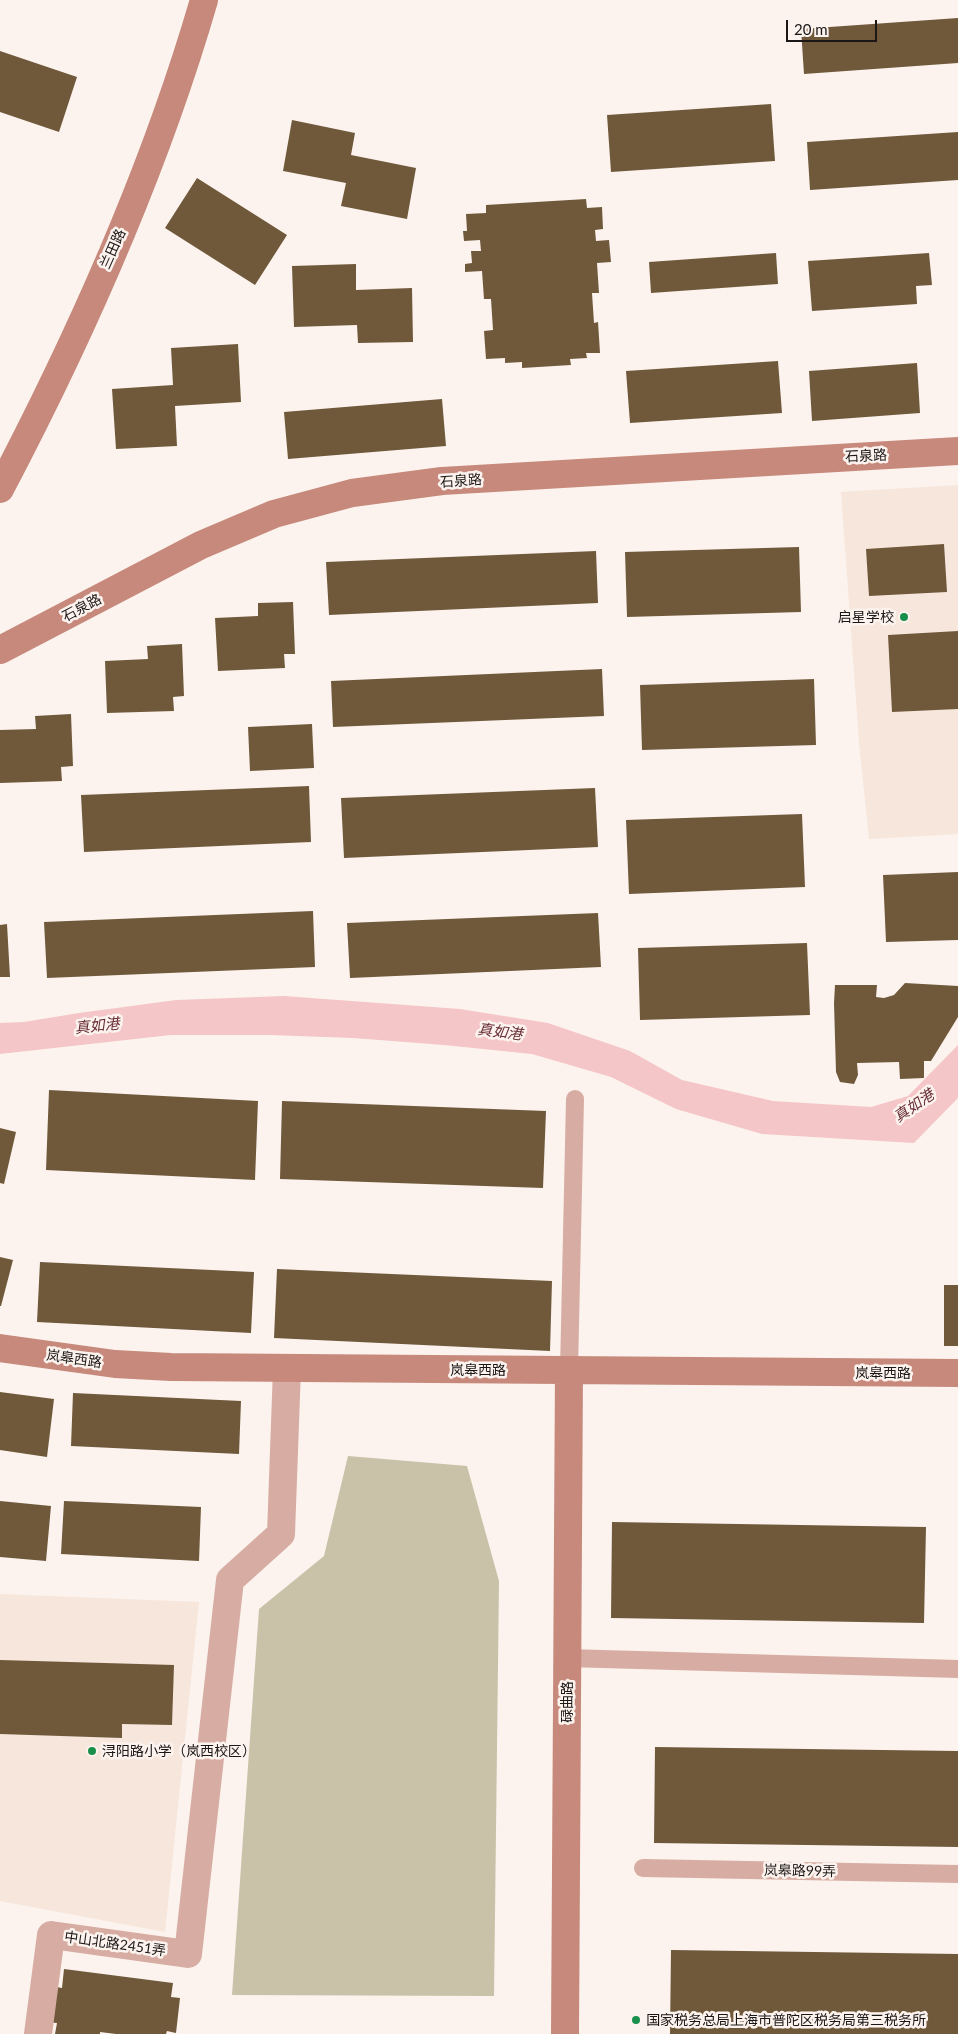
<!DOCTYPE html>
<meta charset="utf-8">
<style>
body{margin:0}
#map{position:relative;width:958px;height:2034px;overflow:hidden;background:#fcf3ee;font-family:Lato,sans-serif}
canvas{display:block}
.scale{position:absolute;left:786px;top:20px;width:91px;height:22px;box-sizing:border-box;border:2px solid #1a1716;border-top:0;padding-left:6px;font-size:15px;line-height:18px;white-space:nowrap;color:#1a1716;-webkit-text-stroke:4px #fcf3ee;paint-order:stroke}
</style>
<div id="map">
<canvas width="958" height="2034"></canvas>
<div class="scale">20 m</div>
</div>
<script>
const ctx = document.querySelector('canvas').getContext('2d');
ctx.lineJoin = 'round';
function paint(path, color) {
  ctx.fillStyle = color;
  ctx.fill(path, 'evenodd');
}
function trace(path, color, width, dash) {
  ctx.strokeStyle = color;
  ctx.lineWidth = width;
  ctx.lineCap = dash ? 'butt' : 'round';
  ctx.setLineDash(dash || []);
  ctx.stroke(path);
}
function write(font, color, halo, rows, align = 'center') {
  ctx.font = font + ' Lato,"Noto Sans SC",sans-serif';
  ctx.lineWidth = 5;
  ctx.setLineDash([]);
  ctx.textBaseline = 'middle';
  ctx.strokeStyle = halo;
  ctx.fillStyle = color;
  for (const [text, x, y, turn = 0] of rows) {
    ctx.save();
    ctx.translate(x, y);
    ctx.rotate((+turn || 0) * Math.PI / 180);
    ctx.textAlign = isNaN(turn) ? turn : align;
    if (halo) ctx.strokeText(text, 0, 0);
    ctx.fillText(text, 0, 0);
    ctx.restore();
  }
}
paint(new Path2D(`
 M 958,485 L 958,834 L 869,839 L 859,742 L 841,492 Z
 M 0,1594 L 199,1602 L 165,1932 L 0,1901 Z`), '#f6e6dc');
paint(new Path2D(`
 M 348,1456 L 467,1466 L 499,1581 L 494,1996 L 232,1995 L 259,1609 L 324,1556 Z`), '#c9c1a8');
paint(new Path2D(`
 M 284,996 L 460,1009 L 548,1023 L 630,1051 L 682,1080 L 773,1101 L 871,1107 L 908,1096 L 958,1045 L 958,1098 L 914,1143 L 762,1134 L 676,1109 L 611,1077 L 532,1054 L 444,1045 L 353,1038 L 270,1035 L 171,1035 L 0,1054 L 0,1023 L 24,1022 L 79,1013 L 176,1000 Z`), '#f5c6c8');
paint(new Path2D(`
 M 958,18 L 958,63 L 804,74 L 801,29 Z
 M 0,51 L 77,77 L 59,132 L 0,112 Z
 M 771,104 L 775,161 L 611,172 L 607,115 Z
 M 292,120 L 355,133 L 351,155 L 416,168 L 407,219 L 341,206 L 346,183 L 283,171 Z
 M 958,132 L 958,180 L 810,190 L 807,142 Z
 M 197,178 L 287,235 L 255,285 L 165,228 Z
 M 586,199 L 587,208 L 602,207 L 603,229 L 595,230 L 596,241 L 609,240 L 611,262 L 597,263 L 599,293 L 592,293 L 594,323 L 598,322 L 600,353 L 586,353 L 587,358 L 570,359 L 571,365 L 522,368 L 522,362 L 505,363 L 505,358 L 486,359 L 484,331 L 493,330 L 491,299 L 484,299 L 482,271 L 465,272 L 465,264 L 472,263 L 471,251 L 481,251 L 480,240 L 464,241 L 463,231 L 467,231 L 466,214 L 486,213 L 486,205 Z
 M 776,253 L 778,284 L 651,293 L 649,262 Z
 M 929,253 L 932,285 L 916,286 L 917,304 L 812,311 L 808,261 Z
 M 356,264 L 356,290 L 412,288 L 413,342 L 358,343 L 357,325 L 294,327 L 292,266 Z
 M 238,344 L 241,402 L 175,406 L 177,446 L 116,449 L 112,389 L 173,385 L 171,348 Z
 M 778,361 L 782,413 L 630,423 L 626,371 Z
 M 917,363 L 920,413 L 812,421 L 809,371 Z
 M 442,399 L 446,446 L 288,459 L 284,412 Z
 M 944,544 L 947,592 L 869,596 L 866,549 Z
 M 799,547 L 801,612 L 627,617 L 625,552 Z
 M 596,551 L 598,603 L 329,615 L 326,562 Z
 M 293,602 L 295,654 L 284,654 L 285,668 L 218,671 L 215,618 L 258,616 L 258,603 Z
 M 958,631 L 958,709 L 892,712 L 888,635 Z
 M 182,644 L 184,696 L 173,697 L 174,711 L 107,713 L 105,661 L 148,659 L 147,646 Z
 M 602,669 L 604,716 L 333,727 L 331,681 Z
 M 814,679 L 816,745 L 642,750 L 640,685 Z
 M 71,714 L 73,766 L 61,767 L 62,781 L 0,783 L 0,730 L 36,729 L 35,716 Z
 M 312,724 L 314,768 L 250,771 L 248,727 Z
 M 309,786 L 311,842 L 84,852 L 81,795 Z
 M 595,788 L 598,847 L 344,858 L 341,798 Z
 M 802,814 L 805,887 L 629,894 L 626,820 Z
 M 958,872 L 958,940 L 886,942 L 883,875 Z
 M 313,911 L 315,967 L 47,978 L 44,922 Z
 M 598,913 L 601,967 L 350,978 L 347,923 Z
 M 7,924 L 10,977 L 0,977 L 0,925 Z
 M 807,943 L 810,1015 L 640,1020 L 638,948 Z
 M 905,983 L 958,986 L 958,1017 L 931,1061 L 924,1061 L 924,1078 L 900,1079 L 899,1062 L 857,1063 L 858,1075 L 854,1084 L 840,1082 L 836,1072 L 834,1003 L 835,985 L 877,985 L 876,997 L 884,998 L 894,995 Z
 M 49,1090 L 258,1101 L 255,1180 L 46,1170 Z
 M 282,1101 L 546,1111 L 543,1188 L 280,1179 Z
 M 0,1128 L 16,1132 L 4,1184 L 0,1183 Z
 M 0,1257 L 13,1260 L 1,1306 L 0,1306 Z
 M 40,1262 L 254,1272 L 251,1333 L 37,1322 Z
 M 277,1269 L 552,1281 L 550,1351 L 274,1338 Z
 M 944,1285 L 958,1285 L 958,1346 L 944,1346 Z
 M 0,1392 L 54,1399 L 47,1457 L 0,1450 Z
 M 73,1393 L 241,1401 L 239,1454 L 71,1446 Z
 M 0,1501 L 51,1506 L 46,1561 L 0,1557 Z
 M 64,1501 L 201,1507 L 199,1561 L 61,1554 Z
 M 612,1522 L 926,1527 L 924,1623 L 611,1618 Z
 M 0,1660 L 174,1665 L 172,1725 L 122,1724 L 122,1738 L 0,1734 Z
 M 655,1747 L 958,1751 L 958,1847 L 654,1843 Z
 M 671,1950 L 958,1954 L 958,2034 L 670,2034 Z
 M 64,1969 L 173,1983 L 171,1997 L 180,1998 L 176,2033 L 167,2031 L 166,2034 L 116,2034 L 100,2032 L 100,2034 L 55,2034 L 57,2023 L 46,2022 L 51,1986 L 62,1988 Z`), '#70593b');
trace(new Path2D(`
 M 569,1370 L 575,1099
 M 567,1658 L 958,1669
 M 643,1868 L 958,1874`), '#d7ada3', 18);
trace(new Path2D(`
 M 38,2034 L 51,1935 L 188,1954 L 230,1580 L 281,1534 L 287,1368`), '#d7ada3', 28);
trace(new Path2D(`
 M 0,489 C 82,333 155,169 204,0
 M 0,650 L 201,545 L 274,514 L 352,493 L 442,481 L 958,451
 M 0,1348 L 115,1364 L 171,1367 L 958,1373
 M 565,2034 L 569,1370`), '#c6897b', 28);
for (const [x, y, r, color] of [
 [904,617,5,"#188f4b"],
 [92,1751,5,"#188f4b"],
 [636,2020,5,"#188f4b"]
]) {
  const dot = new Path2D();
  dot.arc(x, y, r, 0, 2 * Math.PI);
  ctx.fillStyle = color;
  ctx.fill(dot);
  trace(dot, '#fcf3ee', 2);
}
write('14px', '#1a1716', '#fcf3ee', [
 ["兰田路",113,249,-66],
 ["石泉路",866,456,-3],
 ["石泉路",461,481,-4],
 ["石泉路",82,608,-28],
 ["岚皋西路",74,1359,8],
 ["岚皋西路",478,1370],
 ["岚皋西路",883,1373],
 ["碌曲路",567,1702,-90],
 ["岚皋路99弄",800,1871,1],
 ["中山北路2451弄",115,1944,8]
]);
write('14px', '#1a1716', '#fcf3ee', [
 ["启星学校",894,617,"right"],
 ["浔阳路小学（岚西校区）",102,1751],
 ["国家税务总局上海市普陀区税务局第三税务所",646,2020]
], 'left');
write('italic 15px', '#682e35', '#fcf3ee', [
 ["真如港",97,1026,-6],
 ["真如港",500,1032,7],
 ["真如港",914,1106,-35]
]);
</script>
